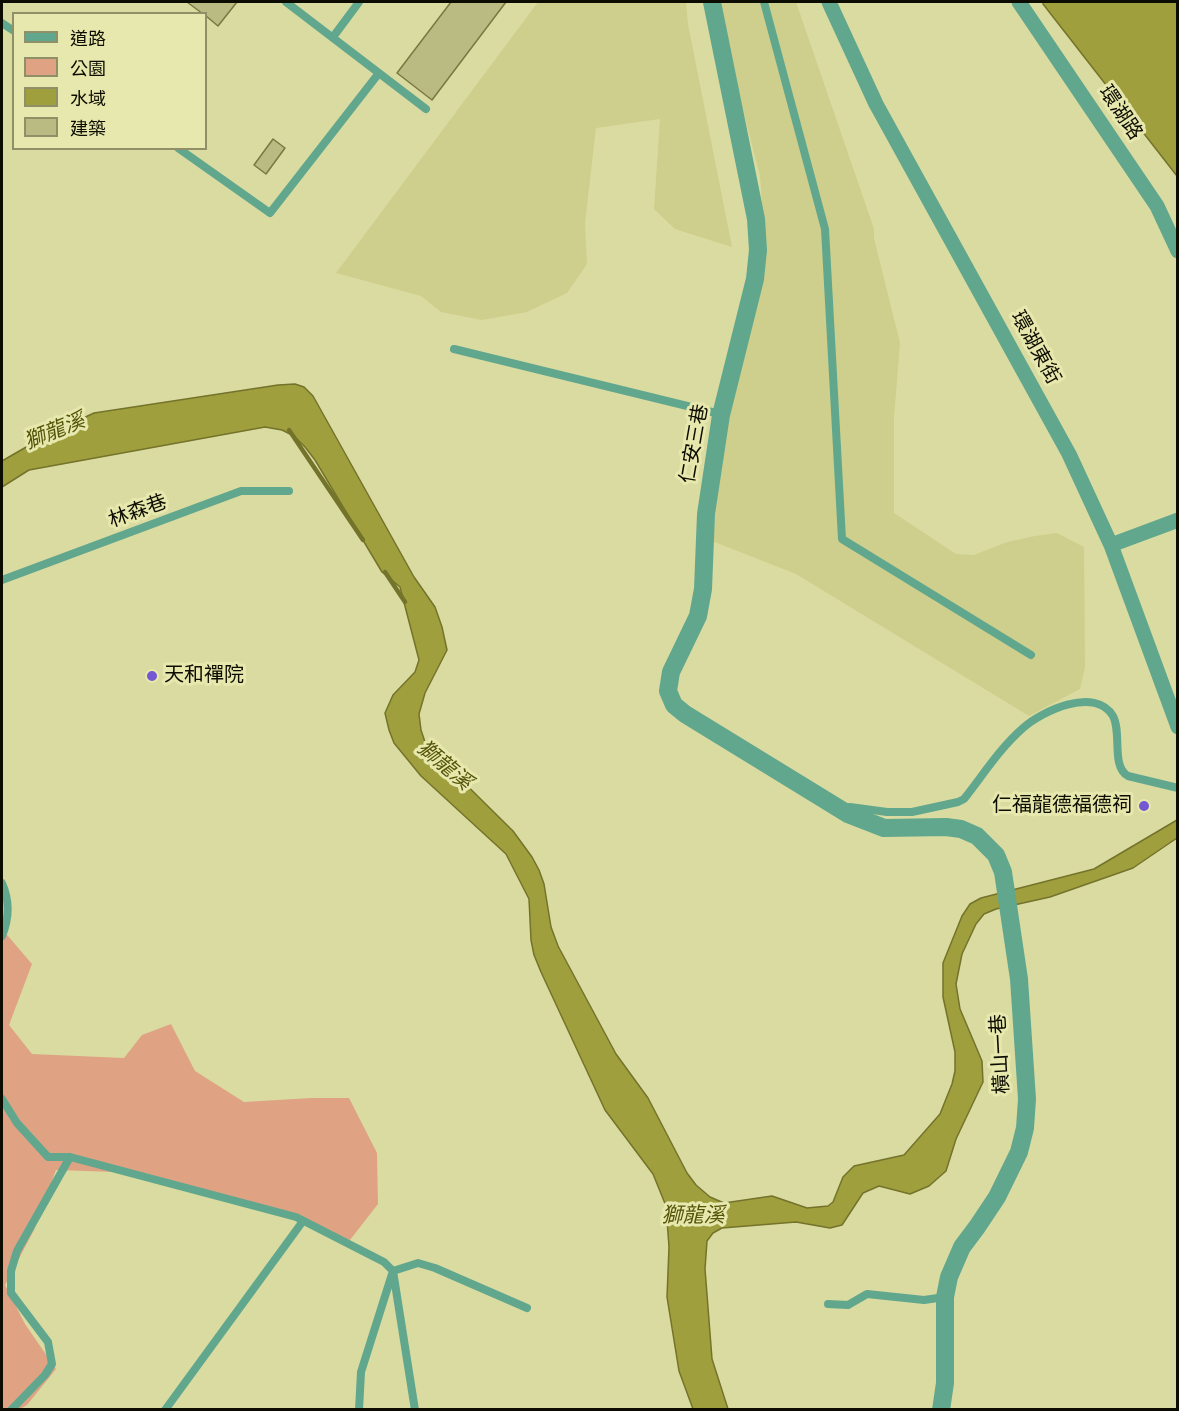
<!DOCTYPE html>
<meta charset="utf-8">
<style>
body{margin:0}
#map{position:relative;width:1179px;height:1411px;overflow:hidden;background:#dadba0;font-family:"Varela Round","Noto Sans TC",sans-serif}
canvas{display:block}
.frame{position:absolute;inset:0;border:3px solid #0d0c00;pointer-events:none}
.legend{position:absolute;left:12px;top:12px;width:195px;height:138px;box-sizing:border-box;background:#e7e8ad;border:2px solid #909068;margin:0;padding:8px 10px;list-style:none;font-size:18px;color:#0d0c00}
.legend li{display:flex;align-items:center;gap:12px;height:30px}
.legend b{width:30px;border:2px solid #909068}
</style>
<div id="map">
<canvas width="1179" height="1411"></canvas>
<div class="frame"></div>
<ul class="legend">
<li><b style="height:8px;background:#61a78e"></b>道路</li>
<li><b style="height:16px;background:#dfa384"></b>公園</li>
<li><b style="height:16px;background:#a09f3d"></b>水域</li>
<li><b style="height:16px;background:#babb82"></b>建築</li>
</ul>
</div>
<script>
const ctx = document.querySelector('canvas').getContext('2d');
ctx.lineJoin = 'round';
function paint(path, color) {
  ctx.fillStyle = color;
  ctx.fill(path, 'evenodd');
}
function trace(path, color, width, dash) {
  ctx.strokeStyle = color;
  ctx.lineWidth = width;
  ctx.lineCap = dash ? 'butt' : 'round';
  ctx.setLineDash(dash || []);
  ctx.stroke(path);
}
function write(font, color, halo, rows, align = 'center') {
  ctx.font = font + ' "Varela Round","Noto Sans TC",sans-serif';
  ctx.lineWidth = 6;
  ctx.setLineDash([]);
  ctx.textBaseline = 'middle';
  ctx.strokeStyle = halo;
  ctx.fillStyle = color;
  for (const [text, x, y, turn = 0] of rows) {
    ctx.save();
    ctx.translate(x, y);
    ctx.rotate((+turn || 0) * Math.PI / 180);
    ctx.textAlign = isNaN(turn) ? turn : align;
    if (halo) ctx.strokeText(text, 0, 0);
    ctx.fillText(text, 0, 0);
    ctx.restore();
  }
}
paint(new Path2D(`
 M 538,2 L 686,2 L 688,24 L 732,247 L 675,229 L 654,209 L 660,119 L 596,128 L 585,223 L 587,264 L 567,293 L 527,312 L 482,320 L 441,312 L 421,296 L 336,273 Z
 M 720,2 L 796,2 L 874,229 L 874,238 L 900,343 L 894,417 L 894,513 L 956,554 L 974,555 L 1007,542 L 1035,536 L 1057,533 L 1084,547 L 1085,667 L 1080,689 L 1029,716 L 796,574 L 712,541 L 727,417 L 739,361 L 759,298 L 765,247 L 760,176 L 723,33 Z`), '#cecf8c');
paint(new Path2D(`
 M 2,929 L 32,964 L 9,1025 L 32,1054 L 124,1058 L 142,1035 L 171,1024 L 195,1071 L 244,1102 L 311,1098 L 349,1098 L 377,1153 L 378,1204 L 350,1240 L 248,1203 L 145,1173 L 56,1170 L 34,1230 L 5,1285 L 25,1324 L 56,1369 L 27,1405 L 20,1409 L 2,1410 Z`), '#dfa384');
const water = new Path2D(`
 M 1043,2 L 1177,2 L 1177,176 L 1043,4 Z
 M 295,384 L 304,387 L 313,396 L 414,577 L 435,607 L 442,627 L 447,650 L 425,693 L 419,714 L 421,730 L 426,745 L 513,831 L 532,857 L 539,870 L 544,884 L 551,927 L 558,946 L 616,1054 L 648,1098 L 687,1173 L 696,1185 L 710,1197 L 724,1203 L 772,1196 L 807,1208 L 828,1206 L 833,1202 L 843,1177 L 854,1166 L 904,1155 L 940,1114 L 952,1084 L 955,1071 L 955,1052 L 943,997 L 943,963 L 962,916 L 970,904 L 981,898 L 1094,869 L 1177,820 L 1177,838 L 1133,868 L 1050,897 L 996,909 L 984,914 L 976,924 L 962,954 L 956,984 L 960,1009 L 982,1061 L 983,1082 L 956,1139 L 946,1171 L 929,1186 L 910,1194 L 879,1186 L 863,1193 L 842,1225 L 830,1228 L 796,1222 L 722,1228 L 713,1233 L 707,1241 L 705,1269 L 712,1359 L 728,1409 L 693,1409 L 679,1371 L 667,1297 L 669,1247 L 666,1206 L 653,1174 L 605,1110 L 541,972 L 534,955 L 531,940 L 529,899 L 506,854 L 421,776 L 394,743 L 389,730 L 385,713 L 393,695 L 415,672 L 419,660 L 400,587 L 382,572 L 315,460 L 305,447 L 294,436 L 282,430 L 265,427 L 29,470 L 2,487 L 2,461 L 47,435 L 94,413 L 278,385 Z`);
paint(water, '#a09f3d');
trace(water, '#74732b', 1.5);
trace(new Path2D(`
 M 289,430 L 363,540
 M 385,572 L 405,602`), '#74732b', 4.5);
const building = new Path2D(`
 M 187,2 L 237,2 L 218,26 L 206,16 L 206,14 L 203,14 Z
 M 451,2 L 506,2 L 432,100 L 397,73 Z
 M 273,139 L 285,148 L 266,174 L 254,165 Z`);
paint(building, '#babb82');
trace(building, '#787841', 1.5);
trace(new Path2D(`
 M 286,2 L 426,109
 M 764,2 L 825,229 L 842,539 L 1031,655
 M 2,23 L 14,31
 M 333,37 L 359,2
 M 178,148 L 270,213 L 379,73
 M 454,349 L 720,414
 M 2,580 L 241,491 L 289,491
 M 850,807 L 887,812 L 912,812 L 958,802 L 964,799 C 983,775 1000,748 1023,728 C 1042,711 1095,686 1113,716 C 1122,733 1111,767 1128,776 L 1178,788
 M 2,883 C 10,901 9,919 2,936
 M 2,1099 L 17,1123 L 48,1157 L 70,1157 L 296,1217 L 384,1262 L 393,1271 L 415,1410
 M 828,1304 L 848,1305 L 867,1294 L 924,1300 L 945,1297
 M 11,1410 L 45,1375 L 52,1364 L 48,1342 L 11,1293 L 11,1271 L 17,1251 L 70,1157
 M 165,1410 L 303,1221
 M 359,1410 L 361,1372 L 393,1271 L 418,1263 L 435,1268 L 527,1308`), '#61a78e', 8);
trace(new Path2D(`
 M 829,2 L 876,104 L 1069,454 L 1111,545 L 1178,727
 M 1019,2 L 1157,206 L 1178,251
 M 1111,545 L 1178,520`), '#61a78e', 15);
trace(new Path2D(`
 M 712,2 L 756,219 L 758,250 L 755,279 L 721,415 L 706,514 L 703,589 L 698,616 L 671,672 L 668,691 L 674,705 L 685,714 L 848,814 L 884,828 L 946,827 L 961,829 L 977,836 L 996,855 L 1003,872 L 1019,979 L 1027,1099 L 1025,1128 L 1019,1152 L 997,1197 L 977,1227 L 962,1247 L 949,1277 L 945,1297 L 945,1383 L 941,1410`), '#61a78e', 18);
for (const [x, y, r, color] of [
 [152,676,6,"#7258d1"],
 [1144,806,6,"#7258d1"]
]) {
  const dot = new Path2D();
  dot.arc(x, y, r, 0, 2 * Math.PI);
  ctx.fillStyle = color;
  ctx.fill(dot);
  trace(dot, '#e7e8ad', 2);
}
write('20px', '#0d0c00', '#e7e8ad', [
 ["環湖路",1120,113,56],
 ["環湖東街",1035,348,61],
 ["仁安三巷",695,444,-80],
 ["林森巷",138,512,-20],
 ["橫山一巷",1001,1054,-93]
]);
write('20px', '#0d0c00', '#e7e8ad', [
 ["天和禪院",164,676],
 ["仁福龍德福德祠",1132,806,"right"]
], 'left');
write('italic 21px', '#555509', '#e7e8ad', [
 ["獅龍溪",55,432,-22],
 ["獅龍溪",444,766,40],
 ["獅龍溪",693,1216]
]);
</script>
